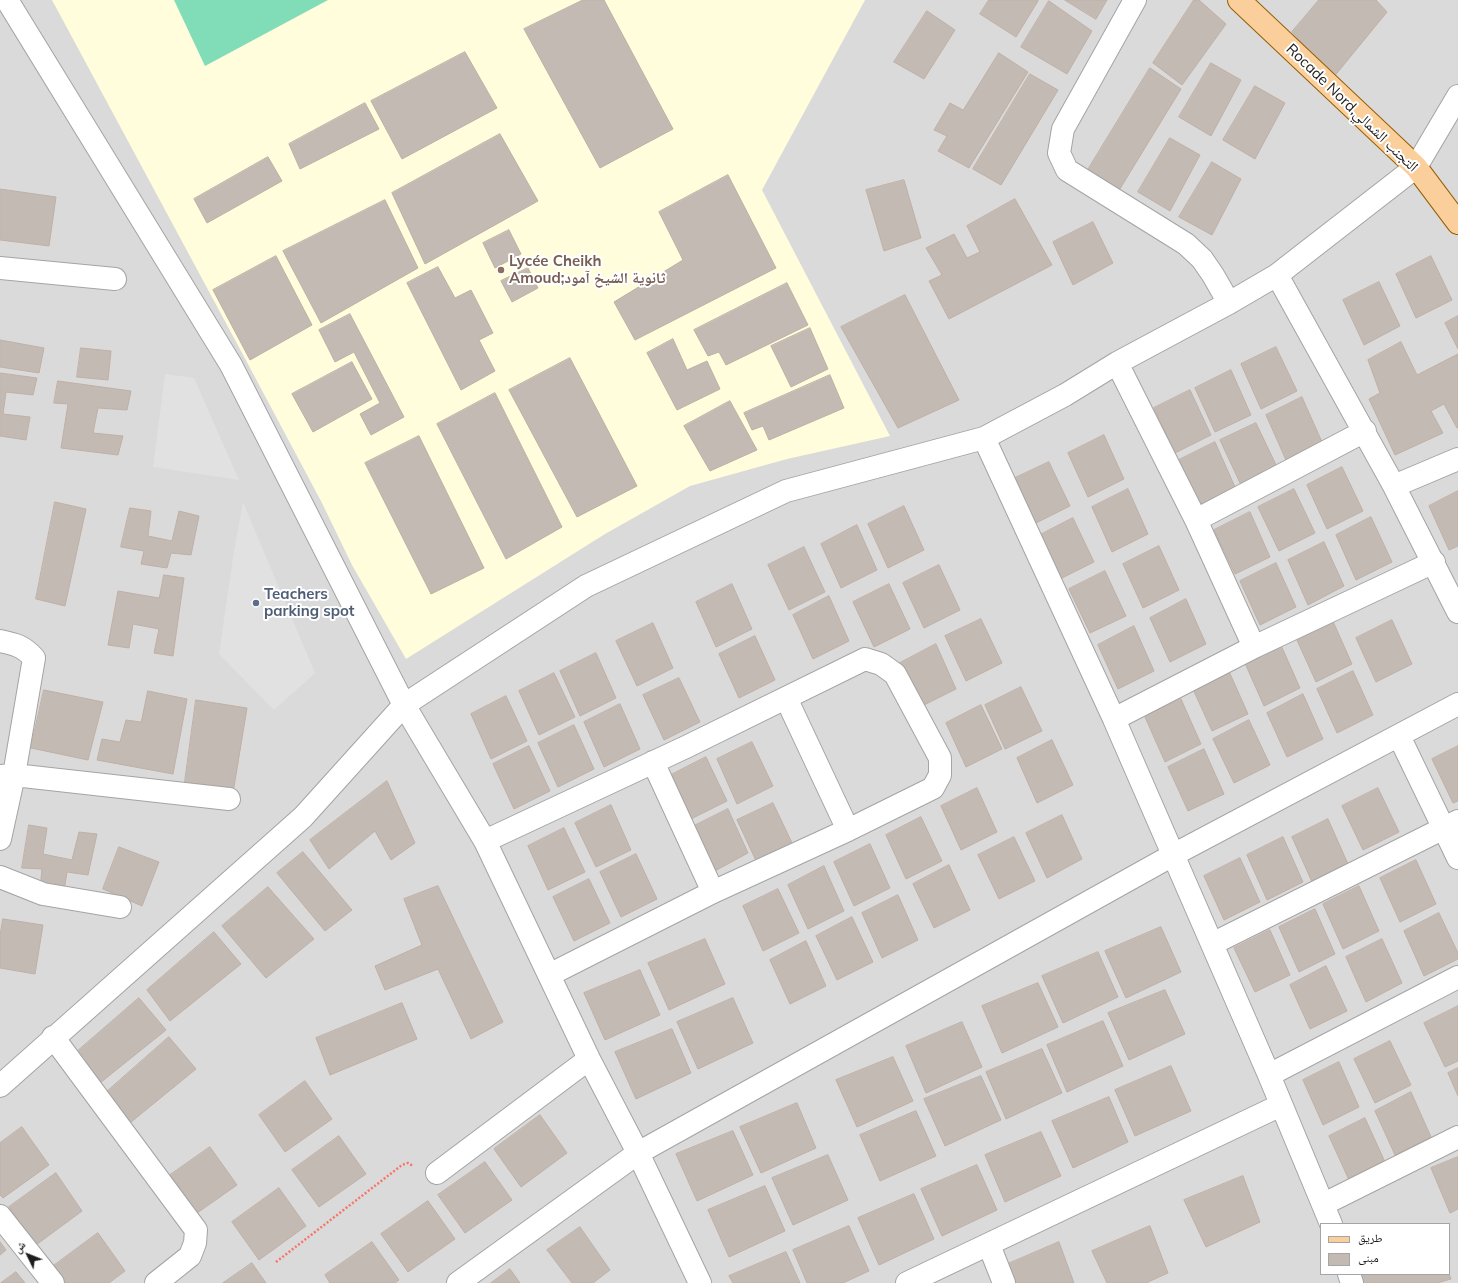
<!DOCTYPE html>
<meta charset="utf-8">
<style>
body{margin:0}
#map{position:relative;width:1458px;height:1283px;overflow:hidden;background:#eeeae3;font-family:Mulish,"Noto Naskh Arabic",sans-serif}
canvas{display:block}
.legend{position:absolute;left:1320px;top:1223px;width:130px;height:52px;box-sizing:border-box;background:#fff;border:1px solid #a5a5a5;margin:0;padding:5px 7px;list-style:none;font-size:12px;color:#1d1d1d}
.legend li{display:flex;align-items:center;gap:8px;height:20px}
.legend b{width:20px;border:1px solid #a5a5a5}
.north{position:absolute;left:8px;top:1235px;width:40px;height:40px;-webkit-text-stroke:3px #fff;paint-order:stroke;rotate:313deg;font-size:11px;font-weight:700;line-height:16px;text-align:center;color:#1d1d1d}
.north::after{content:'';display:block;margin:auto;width:14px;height:18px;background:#1d1d1d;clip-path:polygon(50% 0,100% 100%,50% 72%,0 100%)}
</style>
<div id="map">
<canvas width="1458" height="1283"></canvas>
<ul class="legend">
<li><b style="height:5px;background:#fbcf9c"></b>طريق</li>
<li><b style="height:11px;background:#c3bab3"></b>مبنى</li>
</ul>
<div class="north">ش</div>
</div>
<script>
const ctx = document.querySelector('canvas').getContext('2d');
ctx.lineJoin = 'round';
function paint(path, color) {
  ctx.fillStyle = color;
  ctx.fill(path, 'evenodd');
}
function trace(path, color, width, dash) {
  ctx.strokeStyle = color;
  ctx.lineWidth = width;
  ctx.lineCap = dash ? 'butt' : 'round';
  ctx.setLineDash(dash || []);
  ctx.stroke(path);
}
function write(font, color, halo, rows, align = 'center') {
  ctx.font = font + ' Mulish,"Noto Naskh Arabic",sans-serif';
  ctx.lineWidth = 4;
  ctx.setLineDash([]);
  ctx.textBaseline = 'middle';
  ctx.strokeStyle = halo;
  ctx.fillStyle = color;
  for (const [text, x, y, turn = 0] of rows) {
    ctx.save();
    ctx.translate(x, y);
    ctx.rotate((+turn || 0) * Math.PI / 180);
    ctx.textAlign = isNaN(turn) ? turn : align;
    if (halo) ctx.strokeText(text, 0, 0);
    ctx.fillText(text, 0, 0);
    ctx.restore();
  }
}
paint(new Path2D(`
 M 0,0 L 1458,0 L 1458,1283 L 0,1283 ZM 1321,1224 L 1449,1224 L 1449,1274 L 1321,1274 Z`), '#dbdada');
paint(new Path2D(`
 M 52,0 L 865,0 L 762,190 L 890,436 L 787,459 L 690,486 L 605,534 L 406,659 L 352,565 L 322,503 L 241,351 Z`), '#fffddc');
paint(new Path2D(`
 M 174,0 L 328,0 L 205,66 Z`), '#81ddb7');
paint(new Path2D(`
 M 165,374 L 194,378 L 239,480 L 153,467 Z
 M 243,502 L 315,673 L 274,710 L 219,654 L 234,551 Z`), '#e1e1e1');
const building = new Path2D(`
 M 583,0 L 604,0 L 673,129 L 600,168 L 524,29 Z
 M 989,0 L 1038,0 L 1038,1 L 1016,37 L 980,14 Z
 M 1065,0 L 1107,0 L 1096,19 Z
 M 1194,0 L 1199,0 L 1226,24 L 1182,85 L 1153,63 Z
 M 1319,0 L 1376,0 L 1387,12 L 1333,78 L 1292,32 Z
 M 1049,1 L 1092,31 L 1067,74 L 1021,47 Z
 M 927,11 L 955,30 L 924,79 L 894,62 Z
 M 465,52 L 497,108 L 402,159 L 371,101 Z
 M 999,53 L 1028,72 L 969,168 L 938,151 L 947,136 L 934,130 L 950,103 L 963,110 Z
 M 1211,63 L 1241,80 L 1211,136 L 1179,117 Z
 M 1150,68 L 1181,89 L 1118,192 L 1086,173 Z
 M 1030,74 L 1058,90 L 1001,185 L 973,169 Z
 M 1255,86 L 1285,103 L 1255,159 L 1223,140 Z
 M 365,103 L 379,129 L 300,169 L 289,144 Z
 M 500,134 L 538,201 L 425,264 L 392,193 Z
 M 1170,138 L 1200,155 L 1170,211 L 1138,192 Z
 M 268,157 L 282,181 L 207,223 L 194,199 Z
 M 1212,162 L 1241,179 L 1212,235 L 1179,217 Z
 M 728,175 L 776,268 L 635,340 L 614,302 L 683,260 L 659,212 Z
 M 904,180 L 921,238 L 884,251 L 866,190 Z
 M 0,189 L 56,197 L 49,246 L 0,240 Z
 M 1015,199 L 1052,265 L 949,319 L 929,281 L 942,275 L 926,248 L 954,234 L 967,258 L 980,252 L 967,226 Z
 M 385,200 L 418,268 L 321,323 L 283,251 Z
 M 1093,222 L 1113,263 L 1073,285 L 1053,242 Z
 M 509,230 L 521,254 L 495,268 L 483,243 Z
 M 276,256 L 312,325 L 250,360 L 213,290 Z
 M 1431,256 L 1452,300 L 1416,318 L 1396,274 Z
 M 438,267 L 455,298 L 471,290 L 493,333 L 479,340 L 495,371 L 461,390 L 407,283 Z
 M 528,268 L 538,288 L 512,302 L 501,281 Z
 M 1379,282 L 1400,326 L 1364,345 L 1343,300 Z
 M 787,283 L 808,325 L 726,365 L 719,352 L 708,356 L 694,330 Z
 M 905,295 L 959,400 L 898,428 L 841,327 Z
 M 350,314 L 404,417 L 371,435 L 360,414 L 380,403 L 354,352 L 335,362 L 319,330 Z
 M 1458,316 L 1458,349 L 1445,323 Z
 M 810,328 L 828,369 L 791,387 L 771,346 Z
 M 673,339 L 687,370 L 707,361 L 720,389 L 677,410 L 647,353 Z
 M 0,340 L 44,348 L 39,373 L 0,367 Z
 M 1401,342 L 1417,375 L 1458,354 L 1458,428 L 1457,428 L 1444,404 L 1431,411 L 1443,433 L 1395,455 L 1369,399 L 1380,393 L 1368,360 Z
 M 1276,347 L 1297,391 L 1261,409 L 1241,364 Z
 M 81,348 L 111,351 L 108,380 L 77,377 Z
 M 570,358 L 637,486 L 577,517 L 509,390 Z
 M 352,362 L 372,399 L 313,432 L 292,394 Z
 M 1231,370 L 1251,415 L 1215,432 L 1195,388 Z
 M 0,373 L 37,378 L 33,395 L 6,392 L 3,414 L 30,417 L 26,440 L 0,436 Z
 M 830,375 L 844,408 L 769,440 L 763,426 L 752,430 L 744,413 Z
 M 58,381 L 131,391 L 127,410 L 98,408 L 93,433 L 123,436 L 118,455 L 61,448 L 68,404 L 54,403 Z
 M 1190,390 L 1211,435 L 1175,453 L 1154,408 Z
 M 495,393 L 562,527 L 506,559 L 437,424 Z
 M 1302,397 L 1322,442 L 1286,460 L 1266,415 Z
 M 730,401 L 757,450 L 710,471 L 684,426 Z
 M 1256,423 L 1277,467 L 1241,485 L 1220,440 Z
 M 1104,435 L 1124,479 L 1088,497 L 1068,453 Z
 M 419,436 L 484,568 L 431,594 L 365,463 Z
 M 1215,442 L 1235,487 L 1199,505 L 1179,460 Z
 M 1049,462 L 1070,506 L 1034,524 L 1013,479 Z
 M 1342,467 L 1363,511 L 1327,529 L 1307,485 Z
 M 1128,489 L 1148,534 L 1112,552 L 1092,507 Z
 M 1294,489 L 1315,533 L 1279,551 L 1258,507 Z
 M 1458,491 L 1458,546 L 1449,550 L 1429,506 Z
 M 55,502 L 86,509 L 65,606 L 36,599 Z
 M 904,506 L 924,550 L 888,568 L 868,524 Z
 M 130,508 L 151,511 L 148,536 L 172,541 L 179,511 L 199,516 L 191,555 L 171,553 L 167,568 L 141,564 L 144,551 L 121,547 Z
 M 1250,512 L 1270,557 L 1235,574 L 1214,530 Z
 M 1371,517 L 1392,562 L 1356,580 L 1336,535 Z
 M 1073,518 L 1094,562 L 1058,580 L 1038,536 Z
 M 857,525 L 877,570 L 841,588 L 821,544 Z
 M 1324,542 L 1344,586 L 1308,605 L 1288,560 Z
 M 1159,546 L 1179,590 L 1143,608 L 1123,564 Z
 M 804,547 L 825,592 L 789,610 L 768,565 Z
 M 1276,563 L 1296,607 L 1260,625 L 1240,581 Z
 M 939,565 L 960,610 L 924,628 L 903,583 Z
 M 1105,571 L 1126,616 L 1090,633 L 1069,589 Z
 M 164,575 L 184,578 L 173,656 L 154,653 L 159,629 L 133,624 L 129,648 L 108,645 L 118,591 L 159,598 Z
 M 732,584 L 752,629 L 716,647 L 696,602 Z
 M 889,584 L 910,629 L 874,647 L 853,602 Z
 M 829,596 L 849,641 L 813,659 L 793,615 Z
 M 1186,599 L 1206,644 L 1170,662 L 1150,618 Z
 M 981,619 L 1002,663 L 966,681 L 945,636 Z
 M 1332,619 L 1352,664 L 1316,682 L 1296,638 Z
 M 1392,620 L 1412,664 L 1376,682 L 1356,638 Z
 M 653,623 L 673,668 L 637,686 L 616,641 Z
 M 1134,626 L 1154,671 L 1118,689 L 1098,645 Z
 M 755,636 L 775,680 L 739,698 L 719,654 Z
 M 1280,643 L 1300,688 L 1264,706 L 1244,661 Z
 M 936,644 L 956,689 L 920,707 L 900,663 Z
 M 596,653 L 616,698 L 580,716 L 560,671 Z
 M 1228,669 L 1248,714 L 1212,731 L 1192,687 Z
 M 1353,671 L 1373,715 L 1337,733 L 1317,689 Z
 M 554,673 L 575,717 L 539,735 L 519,691 Z
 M 679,678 L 700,722 L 664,740 L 643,695 Z
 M 1021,687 L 1042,731 L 1005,749 L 985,705 Z
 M 44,690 L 103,702 L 88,760 L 31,748 Z
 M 148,691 L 187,699 L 173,774 L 97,760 L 102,739 L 120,742 L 126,720 L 141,722 Z
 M 1303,694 L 1323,739 L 1287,757 L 1267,713 Z
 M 506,696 L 527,741 L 491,759 L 471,714 Z
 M 1181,699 L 1201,744 L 1165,762 L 1145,717 Z
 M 196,700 L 247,708 L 233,793 L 185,782 Z
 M 620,704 L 640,749 L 604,767 L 584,722 Z
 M 981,705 L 1002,749 L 966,767 L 946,723 Z
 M 1249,720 L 1270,765 L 1234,783 L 1213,739 Z
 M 574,725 L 594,769 L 558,787 L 538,743 Z
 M 1052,740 L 1073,785 L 1037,803 L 1017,758 Z
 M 752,742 L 773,786 L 737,804 L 717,759 Z
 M 529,746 L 550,791 L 514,809 L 493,764 Z
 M 1458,746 L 1458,801 L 1453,803 L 1432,759 Z
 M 1204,749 L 1224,794 L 1188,811 L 1168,767 Z
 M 706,757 L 727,801 L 691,819 L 671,775 Z
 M 387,781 L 415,843 L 391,860 L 375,831 L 329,869 L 310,840 Z
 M 977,788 L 997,832 L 961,850 L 941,806 Z
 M 1378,788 L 1399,832 L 1363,850 L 1342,806 Z
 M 773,803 L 794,847 L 758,865 L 737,820 Z
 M 611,805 L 631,850 L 596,867 L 575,823 Z
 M 728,809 L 748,853 L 713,872 L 692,827 Z
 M 1062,815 L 1082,859 L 1047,878 L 1026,833 Z
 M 921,817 L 942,861 L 906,879 L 886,835 Z
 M 1328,819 L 1348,864 L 1312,882 L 1292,837 Z
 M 29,825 L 47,828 L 43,854 L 72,860 L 79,832 L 97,834 L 88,875 L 67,872 L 64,891 L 40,889 L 42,869 L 22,868 Z
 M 564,828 L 585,872 L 548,890 L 528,846 Z
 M 1014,837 L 1035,881 L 999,899 L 978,855 Z
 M 1283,837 L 1303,882 L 1267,900 L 1247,855 Z
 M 870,844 L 890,888 L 854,906 L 834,862 Z
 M 119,847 L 159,862 L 142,906 L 103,889 Z
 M 303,852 L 352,910 L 325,931 L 277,873 Z
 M 636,854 L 657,899 L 621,917 L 600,872 Z
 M 1240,858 L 1260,902 L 1224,920 L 1204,876 Z
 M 1416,860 L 1436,904 L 1400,922 L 1380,878 Z
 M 949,865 L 970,910 L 934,928 L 913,884 Z
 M 824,866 L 844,911 L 808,929 L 788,885 Z
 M 589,879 L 610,923 L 574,941 L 553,897 Z
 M 438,886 L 503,1022 L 471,1039 L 438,969 L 385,990 L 375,966 L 422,945 L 404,899 Z
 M 1359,886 L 1379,931 L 1343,949 L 1323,904 Z
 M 268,887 L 314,939 L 266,978 L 222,926 Z
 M 778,889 L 799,933 L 763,951 L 743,906 Z
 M 898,895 L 918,940 L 882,958 L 862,913 Z
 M 1315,909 L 1335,954 L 1299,972 L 1279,927 Z
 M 1439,913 L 1458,953 L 1458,959 L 1424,976 L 1404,931 Z
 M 852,917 L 873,962 L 837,980 L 816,936 Z
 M 3,919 L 43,925 L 35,974 L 0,968 L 0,936 Z
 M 1161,927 L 1181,972 L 1126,998 L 1105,951 Z
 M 1270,930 L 1290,975 L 1255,992 L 1234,948 Z
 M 214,932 L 241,964 L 170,1021 L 147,990 Z
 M 705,939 L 725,984 L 669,1010 L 648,963 Z
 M 1382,939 L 1402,983 L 1366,1002 L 1346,957 Z
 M 806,941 L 826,986 L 790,1004 L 770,960 Z
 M 1098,952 L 1118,997 L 1063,1023 L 1042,976 Z
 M 1326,966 L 1347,1011 L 1310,1029 L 1290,985 Z
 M 640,970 L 660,1015 L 605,1040 L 584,993 Z
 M 1038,983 L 1058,1027 L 1002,1053 L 982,1006 Z
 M 1165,990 L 1185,1034 L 1129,1060 L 1108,1013 Z
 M 139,998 L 166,1030 L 95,1087 L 72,1056 Z
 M 733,998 L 753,1043 L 698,1069 L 677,1022 Z
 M 402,1003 L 417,1039 L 330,1075 L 316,1038 Z
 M 1458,1006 L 1458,1061 L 1445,1067 L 1424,1023 Z
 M 1103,1021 L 1123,1066 L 1067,1092 L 1047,1045 Z
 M 962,1022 L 982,1067 L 926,1093 L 906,1046 Z
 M 672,1029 L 691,1073 L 636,1099 L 615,1052 Z
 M 169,1037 L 196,1069 L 125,1127 L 102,1096 Z
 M 1390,1041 L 1411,1085 L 1375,1103 L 1354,1059 Z
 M 1042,1049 L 1062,1093 L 1006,1119 L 986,1072 Z
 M 893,1057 L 913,1101 L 857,1127 L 836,1080 Z
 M 1339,1062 L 1359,1107 L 1323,1125 L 1303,1080 Z
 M 1171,1066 L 1191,1111 L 1135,1136 L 1115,1090 Z
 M 1458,1068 L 1458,1096 L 1448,1073 Z
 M 981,1076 L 1001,1120 L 945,1146 L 924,1099 Z
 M 305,1081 L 332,1119 L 285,1152 L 259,1115 Z
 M 1411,1092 L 1431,1137 L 1395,1155 L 1375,1111 Z
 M 1109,1097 L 1128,1142 L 1073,1168 L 1052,1121 Z
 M 797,1103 L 816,1148 L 761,1173 L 740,1127 Z
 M 916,1111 L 936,1156 L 880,1181 L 860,1135 Z
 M 540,1115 L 567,1153 L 521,1187 L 494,1149 Z
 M 1365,1118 L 1385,1162 L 1349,1180 L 1329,1136 Z
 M 22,1127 L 49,1165 L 3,1198 L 0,1195 L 0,1143 Z
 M 733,1131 L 753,1175 L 697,1201 L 676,1154 Z
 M 1041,1132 L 1061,1176 L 1005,1202 L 985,1155 Z
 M 339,1136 L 366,1174 L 319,1207 L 292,1170 Z
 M 210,1147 L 237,1185 L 190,1218 L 163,1180 Z
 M 828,1155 L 848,1200 L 793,1225 L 772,1178 Z
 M 1458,1157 L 1458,1209 L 1450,1213 L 1431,1168 Z
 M 485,1162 L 512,1200 L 465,1233 L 438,1195 Z
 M 977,1165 L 997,1210 L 942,1236 L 921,1189 Z
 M 56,1173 L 82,1211 L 36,1245 L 9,1207 Z
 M 1243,1176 L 1260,1222 L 1206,1247 L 1184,1200 Z
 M 765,1186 L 785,1231 L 729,1257 L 708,1210 Z
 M 279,1188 L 306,1226 L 259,1260 L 232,1222 Z
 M 914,1194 L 934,1239 L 879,1265 L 858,1218 Z
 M 428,1201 L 455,1239 L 408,1272 L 381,1234 Z
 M 849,1226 L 869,1271 L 843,1283 L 807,1283 L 793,1250 Z
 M 1150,1226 L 1168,1273 L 1146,1283 L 1107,1283 L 1092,1251 Z
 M 580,1227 L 610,1270 L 593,1283 L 572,1283 L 547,1250 Z
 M 98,1233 L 125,1271 L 109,1283 L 63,1283 L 52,1267 Z
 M 0,1242 L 6,1250 L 0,1255 Z
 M 372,1242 L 399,1280 L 395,1283 L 330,1283 L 325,1275 Z
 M 1059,1242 L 1074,1283 L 1008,1283 L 1001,1267 Z
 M 786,1252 L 800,1283 L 733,1283 L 729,1276 Z
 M 252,1263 L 266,1283 L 223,1283 Z
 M 510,1269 L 520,1283 L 491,1283 Z
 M 16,1272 L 25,1283 L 1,1283 Z
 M 1357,1274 L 1449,1274 L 1451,1279 L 1437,1283 L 1361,1283 Z`);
paint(building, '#c3bab3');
trace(building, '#c0b0a6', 1);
const minor = new Path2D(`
 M 7,0 L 231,365 L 404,705 L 485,841 L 589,1059 L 638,1153 L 1173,855 L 1458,704
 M 1135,0 L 1063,129 L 1059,153 L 1067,170 L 1186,244 L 1202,259 L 1213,275 L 1229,303
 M 0,268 L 115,279
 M 1277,275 L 1394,486 L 1458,612
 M 1117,363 L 1196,520 L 1254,647
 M 984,438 L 1114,719 L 1269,1075 L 1331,1224
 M 1394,486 L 1458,459
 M 1196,520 L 1365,431
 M 0,641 C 15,644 23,646 34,658 L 14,775 L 0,776
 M 786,698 L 848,830
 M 1114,719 L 1254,647 L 1434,562
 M 1399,736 L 1458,858
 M 653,762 L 713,892
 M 0,839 L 14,775 L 229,799
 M 485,841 L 688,746 L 865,659 L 881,664 L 895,674 L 940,758 L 940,775 L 933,788 L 848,830 L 713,892 L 549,975
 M 0,877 L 43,894 L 120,907
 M 1212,944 L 1458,821
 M 53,1037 L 196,1230 L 195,1243 L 190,1256 L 156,1283
 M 1269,1075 L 1458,977
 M 0,1086 L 303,817 L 404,705 L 586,586 L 786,491 L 984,438 L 1065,395 L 1117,363 L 1229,303 L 1277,275 L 1416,167 L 1458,96
 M 437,1173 L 589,1059
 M 1324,1204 L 1458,1137
 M 0,1216 L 53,1283
 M 989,1245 L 1004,1283
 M 1349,1274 L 1352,1283
 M 458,1283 L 638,1153 L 700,1283
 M 907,1283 L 1281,1105`);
const major = new Path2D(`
 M 1239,0 L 1416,167 L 1458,223`);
trace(minor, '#a4a4a4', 24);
trace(major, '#945f02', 24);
trace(new Path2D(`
 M 276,1262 L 402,1165 L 408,1163 L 413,1166`), '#f8746a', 2.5, [2, 2]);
trace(minor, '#fff', 22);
trace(major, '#fbcf9c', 22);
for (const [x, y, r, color] of [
 [501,270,4,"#8d6e63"],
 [256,603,4,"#5c6f8a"]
]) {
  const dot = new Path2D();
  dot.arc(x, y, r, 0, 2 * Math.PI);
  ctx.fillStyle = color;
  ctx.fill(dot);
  trace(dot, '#fff', 1.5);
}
write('15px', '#1d1d1d', '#fff', [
 ["Rocade Nord,التجنب الشمالي",1352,108,44]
]);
write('bold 15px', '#785e54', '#fff', [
 ["Lycée Cheikh",509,261],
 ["Amoud;ثانوية الشيخ آمود",509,278]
], 'left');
write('bold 15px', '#4e5e75', '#fff', [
 ["Teachers",264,594],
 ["parking spot",264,611]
], 'left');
</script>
